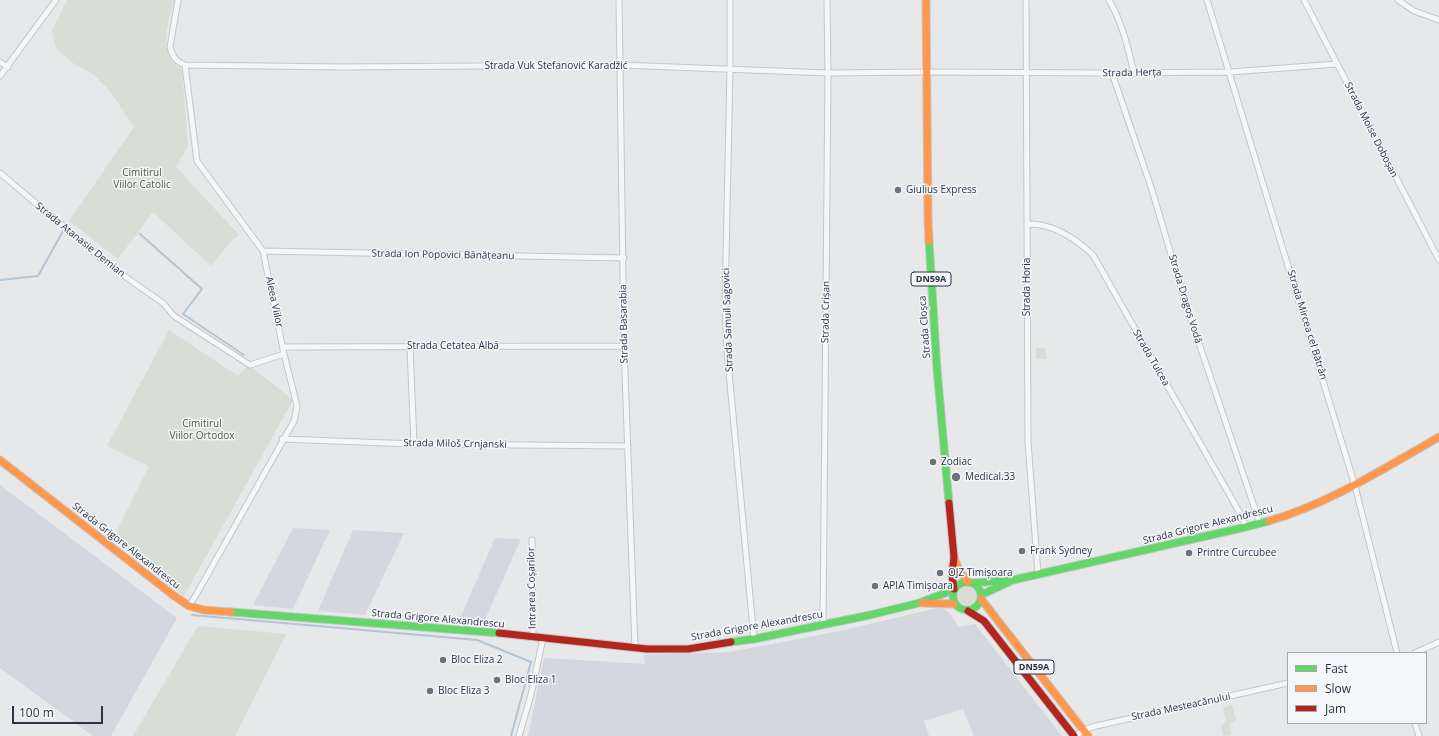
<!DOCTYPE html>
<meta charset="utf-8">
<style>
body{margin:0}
#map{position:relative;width:1439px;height:736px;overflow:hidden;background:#e6e8ea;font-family:"Open Sans",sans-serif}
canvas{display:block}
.legend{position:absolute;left:1287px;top:652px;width:140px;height:72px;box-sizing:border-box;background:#f4f6f9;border:1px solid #a4a8b1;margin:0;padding:5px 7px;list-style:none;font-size:12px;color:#2b3445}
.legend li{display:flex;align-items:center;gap:8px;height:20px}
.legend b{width:20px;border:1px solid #a4a8b1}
.scale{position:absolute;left:12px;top:706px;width:91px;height:18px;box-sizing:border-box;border:2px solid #2b3445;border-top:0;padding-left:5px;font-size:12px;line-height:14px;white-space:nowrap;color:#2b3445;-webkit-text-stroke:3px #f4f6f9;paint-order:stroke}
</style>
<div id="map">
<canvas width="1439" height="736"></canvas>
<ul class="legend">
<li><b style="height:5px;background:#63d668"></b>Fast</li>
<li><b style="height:5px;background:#ff974d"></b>Slow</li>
<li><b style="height:5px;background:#b3261e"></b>Jam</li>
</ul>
<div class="scale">100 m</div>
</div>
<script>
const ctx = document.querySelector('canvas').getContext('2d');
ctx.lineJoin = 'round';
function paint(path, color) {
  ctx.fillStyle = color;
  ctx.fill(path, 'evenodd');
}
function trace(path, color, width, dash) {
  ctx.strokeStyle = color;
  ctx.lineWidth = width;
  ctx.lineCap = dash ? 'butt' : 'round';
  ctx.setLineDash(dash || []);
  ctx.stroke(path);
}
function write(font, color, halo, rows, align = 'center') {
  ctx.font = font + ' "Open Sans",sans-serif';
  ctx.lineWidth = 3;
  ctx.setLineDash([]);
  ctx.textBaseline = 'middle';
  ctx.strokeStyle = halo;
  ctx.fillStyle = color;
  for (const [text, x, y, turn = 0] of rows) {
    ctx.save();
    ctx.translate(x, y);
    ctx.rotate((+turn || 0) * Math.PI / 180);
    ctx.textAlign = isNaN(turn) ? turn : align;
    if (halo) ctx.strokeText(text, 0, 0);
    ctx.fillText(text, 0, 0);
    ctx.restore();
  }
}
paint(new Path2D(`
 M 0,485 L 177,618 L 111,736 L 93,736 L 0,668 Z
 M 293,528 L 330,530 L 293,609 L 253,605 Z
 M 353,530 L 404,533 L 365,615 L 318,611 Z
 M 495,538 L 521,539 L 483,624 L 458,623 Z
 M 942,607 L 952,616 L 958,627 L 975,624 L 1062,736 L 974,736 L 963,709 L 924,721 L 929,736 L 528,736 L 544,658 L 645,664 L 644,655 L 730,652 L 840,631 Z`), '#d4d7dd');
paint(new Path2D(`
 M 67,0 L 174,0 C 169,21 159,46 175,64 C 177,67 180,68 182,70 L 188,146 L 176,167 L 239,235 L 231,241 L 211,266 L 153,212 L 118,259 L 69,221 L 134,127 L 110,91 L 93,74 L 71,62 L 56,48 L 52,30 Z
 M 169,330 L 238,376 L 249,365 L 293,400 L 184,596 L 113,539 L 149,466 L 107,446 Z
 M 1036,348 L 1046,348 L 1046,359 L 1036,359 Z
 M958 596a9 9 0 1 1 18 0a9 9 0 1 1-18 0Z
 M 198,626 L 286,634 L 235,736 L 133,736 Z
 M 1232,705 L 1236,720 L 1229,724 L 1231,735 L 1223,736 L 1221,725 L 1226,723 L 1223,708 Z`), '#d6ded6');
trace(new Path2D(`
 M 140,234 L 202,289 L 183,314 L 244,355
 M 0,280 L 38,276 L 63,231
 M 192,615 L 477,640 L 531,662 L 511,736`), '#b4c4d5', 2);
const street = new Path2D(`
 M 178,0 L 170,47 C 172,56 176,62 185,65 L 197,161 L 263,251 L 284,354 L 297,406 L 294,421 L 196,595 L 189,606
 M 619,0 L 624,346 L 635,648
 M 730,0 L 730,69 L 725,304 L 727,351 L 754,639
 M 1026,0 L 1028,442 L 1038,574
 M 1109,0 C 1122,22 1128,48 1134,73
 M 1207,0 L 1355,486 L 1397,653
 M 1304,0 L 1439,260
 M 1398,0 L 1414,11 L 1439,20
 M 0,62 L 8,67
 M 185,65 L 342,67 L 620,65 L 828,73 L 926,72 L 1112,73 L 1230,72 L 1337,64
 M 1112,73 L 1152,190 L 1185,302 L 1260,524
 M 0,76 L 56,0
 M 0,173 L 110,266 L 163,303 L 174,316 L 250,365 L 284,354
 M 1027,224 C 1052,223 1075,238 1093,255 L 1241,515 L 1246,527
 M 263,251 L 624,258
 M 283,347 L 624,346
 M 410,347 L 414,444
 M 282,439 L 414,444 L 628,446
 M 532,540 L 533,636
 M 823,625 L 828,73 L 827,0
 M 1415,653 L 1439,642
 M 1415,723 L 1419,736
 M 519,736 L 531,695 L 543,638
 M 1076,736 L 1083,730 L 1096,726 L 1288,683`);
const fast = new Path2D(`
 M 929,241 L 937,369 L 949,503
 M953 596a14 14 0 1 1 28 0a14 14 0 1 1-28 0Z
 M 973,583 L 1013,580 L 1246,527 L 1269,521
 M 981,595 L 1009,582
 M 231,612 L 499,633
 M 731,642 L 754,639 L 870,615 L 919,603 L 953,590`);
const slow = new Path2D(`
 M 926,0 L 928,219 L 929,241
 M 0,460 L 173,595 L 189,606 L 204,610 L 231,612
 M 1269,521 C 1330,503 1385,468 1439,437
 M 954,558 L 960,572 L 968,582
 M 981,599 L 1088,736
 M 922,603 L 954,604`);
const jam = new Path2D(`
 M 949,503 L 954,557 L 952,575 L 954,589
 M 968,611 L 984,621 L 1074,736
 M 499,633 L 647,649 L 688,649 L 731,642`);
trace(street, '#c4c6c8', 7);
trace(fast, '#c4c6c8', 9);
trace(slow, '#c4c6c8', 9);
trace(jam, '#c4c6c8', 9);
trace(street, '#f5f6f7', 5);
trace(fast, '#63d668', 7);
trace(slow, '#ff974d', 7);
trace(jam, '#b3261e', 7);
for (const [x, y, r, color] of [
 [898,190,4,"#6c737f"],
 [933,462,4,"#6c737f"],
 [956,477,5,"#6c737f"],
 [1022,551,4,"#6c737f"],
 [1189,553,4,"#6c737f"],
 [940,573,4,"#6c737f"],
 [875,586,4,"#6c737f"],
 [443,660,4,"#6c737f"],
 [497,680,4,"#6c737f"],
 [430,691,4,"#6c737f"]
]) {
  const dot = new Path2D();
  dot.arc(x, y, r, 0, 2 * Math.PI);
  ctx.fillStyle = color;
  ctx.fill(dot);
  trace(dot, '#f4f6f9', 1.5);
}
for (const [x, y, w] of [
 [931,279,40],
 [1034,667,40]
]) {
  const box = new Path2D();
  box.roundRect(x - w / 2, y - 7, w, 14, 3);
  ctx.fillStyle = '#f4f6f9';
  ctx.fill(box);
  trace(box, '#2b3445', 1);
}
write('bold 9px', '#2b3445', null, [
 ["DN59A",931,279],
 ["DN59A",1034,667]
]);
write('10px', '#2b3445', '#f4f6f9', [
 ["Strada Vuk Stefanović Karadžić",556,66],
 ["Strada Herța",1132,73,-1],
 ["Strada Moise Doboșan",1371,130,63],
 ["Strada Atanasie Demian",80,240,39],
 ["Strada Ion Popovici Bănățeanu",443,255,1],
 ["Strada Horia",1027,287,-90],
 ["Strada Dragoș Vodă",1185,299,73],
 ["Aleea Viilor",274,302,78],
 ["Strada Crișan",826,312,-89],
 ["Strada Samuil Sagovici",728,320,-92],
 ["Strada Basarabia",624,324,-91],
 ["Strada Mircea cel Bătrân",1307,325,73],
 ["Strada Cloșca",925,327,-94],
 ["Strada Cetatea Albă",453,346],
 ["Strada Tulcea",1151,358,60],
 ["Strada Miloš Crnjanski",455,444,1],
 ["Strada Grigore Alexandrescu",1208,525,-14],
 ["Strada Grigore Alexandrescu",126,546,38],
 ["Intrarea Coșarilor",532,588,-91],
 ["Strada Grigore Alexandrescu",438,619,5],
 ["Strada Grigore Alexandrescu",757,626,-10],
 ["Strada Mesteacănului",1181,707,-12]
]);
write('10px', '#3f6138', '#f4f6f9', [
 ["Cimitirul",142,173],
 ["Viilor Catolic",142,185],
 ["Cimitirul",202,424],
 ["Viilor Ortodox",202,436]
]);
write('10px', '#2b3445', '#f4f6f9', [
 ["Giulius Express",906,190],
 ["Zodiac",941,462],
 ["Medical.33",965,477],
 ["Frank Sydney",1030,551],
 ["Printre Curcubee",1197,553],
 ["OJZ Timișoara",948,573],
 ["APIA Timișoara",883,586],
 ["Bloc Eliza 2",451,660],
 ["Bloc Eliza 1",505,680],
 ["Bloc Eliza 3",438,691]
], 'left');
</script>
